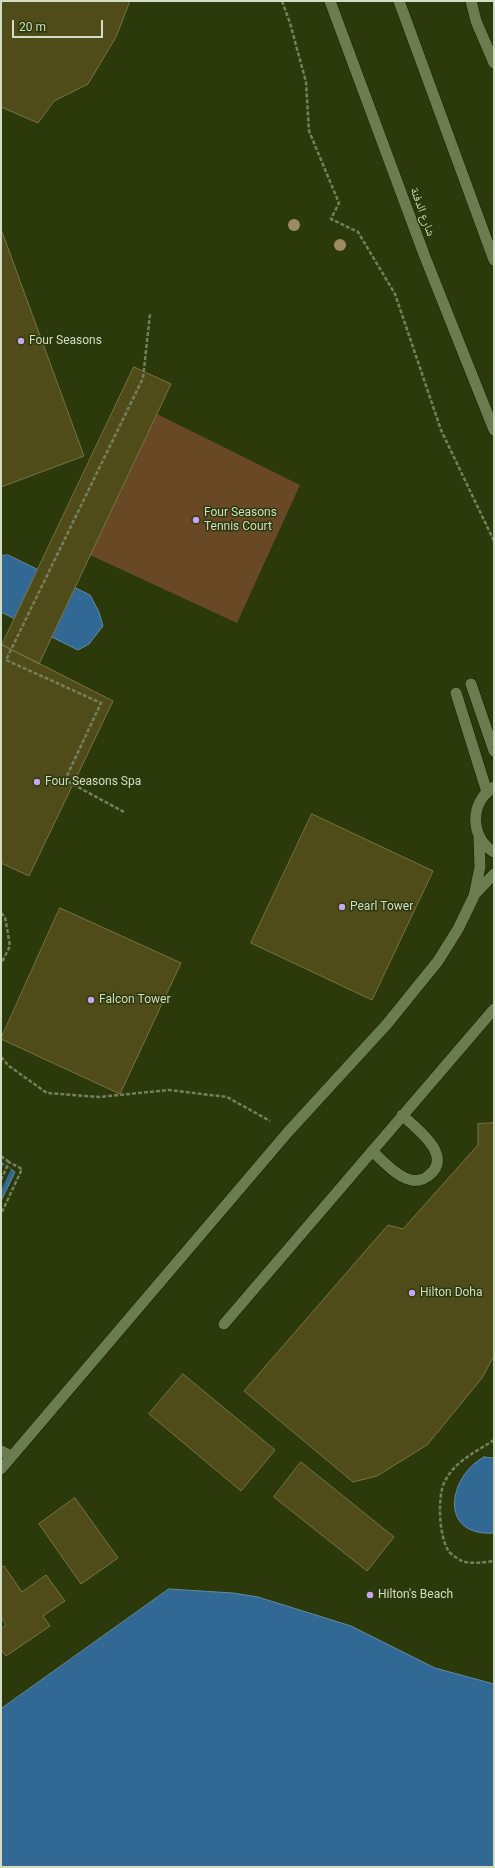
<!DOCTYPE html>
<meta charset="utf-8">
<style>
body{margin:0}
#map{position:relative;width:495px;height:1868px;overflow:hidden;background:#2b390b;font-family:Roboto,sans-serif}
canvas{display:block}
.frame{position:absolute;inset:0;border:2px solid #d3ddc4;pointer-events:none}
.scale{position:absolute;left:12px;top:20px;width:91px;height:18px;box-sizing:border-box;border:2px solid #d3ddc4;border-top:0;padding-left:5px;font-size:12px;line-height:14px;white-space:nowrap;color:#d3ddc4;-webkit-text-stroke:3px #2b390b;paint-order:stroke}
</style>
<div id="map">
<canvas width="495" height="1868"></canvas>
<div class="frame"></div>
<div class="scale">20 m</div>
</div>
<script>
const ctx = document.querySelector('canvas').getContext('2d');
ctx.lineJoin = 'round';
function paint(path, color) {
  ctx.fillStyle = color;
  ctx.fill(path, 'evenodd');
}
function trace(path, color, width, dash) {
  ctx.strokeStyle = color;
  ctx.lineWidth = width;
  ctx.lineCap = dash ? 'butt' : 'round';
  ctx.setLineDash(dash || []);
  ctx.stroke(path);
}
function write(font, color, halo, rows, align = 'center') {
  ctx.font = font + ' Roboto,"Noto Naskh Arabic",sans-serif';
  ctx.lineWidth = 3;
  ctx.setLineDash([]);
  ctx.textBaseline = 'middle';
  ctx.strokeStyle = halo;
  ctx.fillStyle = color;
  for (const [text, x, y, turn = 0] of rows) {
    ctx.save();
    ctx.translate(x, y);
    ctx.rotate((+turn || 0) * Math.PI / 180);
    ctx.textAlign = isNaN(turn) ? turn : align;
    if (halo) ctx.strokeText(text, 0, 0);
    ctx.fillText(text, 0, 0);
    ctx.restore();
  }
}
paint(new Path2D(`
 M 157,414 L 300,485 L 237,623 L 90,555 Z`), '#694825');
const water = new Path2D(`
 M 8,555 L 90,595 L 99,612 L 103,626 L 89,644 L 78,650 L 1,612 L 1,556 Z
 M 1,1162 L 15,1172 L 1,1201 Z
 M 484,1457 L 494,1458 L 494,1533 C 438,1537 448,1476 484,1457 Z
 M 169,1589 L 233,1593 L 258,1597 L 351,1626 L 435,1668 L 494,1684 L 494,1867 L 1,1867 L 1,1709 Z`);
paint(water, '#326994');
trace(water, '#628ca2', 1);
paint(new Path2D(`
 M 4,1164 L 11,1169 L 1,1190 L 1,1170 Z`), '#2b390b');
const building = new Path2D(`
 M 1,1 L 130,1 L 116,37 L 88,84 L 54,101 L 38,123 L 1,107 Z
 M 1,229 L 84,456 L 1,487 Z
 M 134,367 L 171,384 L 39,664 L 2,645 Z
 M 1,644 L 113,701 L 29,876 L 1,863 Z
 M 312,814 L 433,871 L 372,1000 L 251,943 Z
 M 60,908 L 181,963 L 120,1094 L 1,1039 Z
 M 494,1123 L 494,1356 L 482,1378 L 427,1445 L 377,1476 L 353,1482 L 244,1391 L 388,1225 L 403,1229 L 478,1145 L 478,1124 Z
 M 183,1374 L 275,1450 L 241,1491 L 149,1414 Z
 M 301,1462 L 394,1537 L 367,1571 L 274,1497 Z
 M 75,1498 L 118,1558 L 81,1584 L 39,1524 Z
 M 4,1566 L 22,1592 L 46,1575 L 65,1601 L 43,1616 L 50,1626 L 6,1656 L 1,1650 L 1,1629 L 6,1625 L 1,1617 L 1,1568 Z`);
paint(building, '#504c1a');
trace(building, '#787442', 1);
const service = new Path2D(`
 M 471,1 L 476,21 L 494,63
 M 471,684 L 494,751
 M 456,693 L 487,792
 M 372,1151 C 382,1160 395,1175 408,1179 C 415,1182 423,1180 428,1176 C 455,1156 416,1128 402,1115
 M 224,1324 L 494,1009
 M 1,1451 L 11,1456`);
const minor = new Path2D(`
 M 494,787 C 469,802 470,838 494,852
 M 475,894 L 494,874
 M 1,1469 L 288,1132 L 387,1024 L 438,961 L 458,929 L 474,896 L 480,867 L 479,837`);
const secondary = new Path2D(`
 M 330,1 L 425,257 L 494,430
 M 399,1 L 494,260`);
trace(service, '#151f00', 12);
trace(minor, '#151f00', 12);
trace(secondary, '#151f00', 12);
trace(new Path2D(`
 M 282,1 L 290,23 L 306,82 L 309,131 L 339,203 L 331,219 L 358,232 L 395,294 L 441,430 L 494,541
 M 124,812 L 65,780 L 101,703 L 6,660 L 143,378 L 150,314
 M 1,913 L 5,917 L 10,946 L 1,964
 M 1,1057 L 9,1066 L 47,1093 L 99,1097 L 169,1090 L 227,1097 L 270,1121
 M 1,1156 L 9,1162
 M 1,1180 L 9,1162 L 22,1169 L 1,1214
 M 494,1440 C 476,1452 455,1461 445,1481 C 437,1495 439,1536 448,1550 C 450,1554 457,1558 460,1560 C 469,1565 484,1562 494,1561`), '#74805b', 2.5, [4, 2]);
trace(service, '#6b7c4e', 11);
trace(minor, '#6b7c4e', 11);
trace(secondary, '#6b7c4e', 11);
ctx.fillStyle = '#9d8c61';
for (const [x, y] of [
 [294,225],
 [340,245]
]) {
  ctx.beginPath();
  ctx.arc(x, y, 6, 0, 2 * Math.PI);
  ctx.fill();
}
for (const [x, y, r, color] of [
 [21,341,4,"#c7a6ef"],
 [196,520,4,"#c7a6ef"],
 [37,782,4,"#c7a6ef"],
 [342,907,4,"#c7a6ef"],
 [91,1000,4,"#c7a6ef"],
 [412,1293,4,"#c7a6ef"],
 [370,1595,4,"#c7a6ef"]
]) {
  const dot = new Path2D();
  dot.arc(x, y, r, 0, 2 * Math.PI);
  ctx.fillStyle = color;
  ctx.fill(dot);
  trace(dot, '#2b390b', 1.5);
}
write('12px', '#d3ddc4', '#2b390b', [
 ["شارع الدفنة",422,212,70]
]);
write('12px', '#d3ddc4', '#2b390b', [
 ["Four Seasons",29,341],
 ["Four Seasons",204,513],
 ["Tennis Court",204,527],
 ["Four Seasons Spa",45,782],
 ["Pearl Tower",350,907],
 ["Falcon Tower",99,1000],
 ["Hilton Doha",420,1293],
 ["Hilton's Beach",378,1595]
], 'left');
</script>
